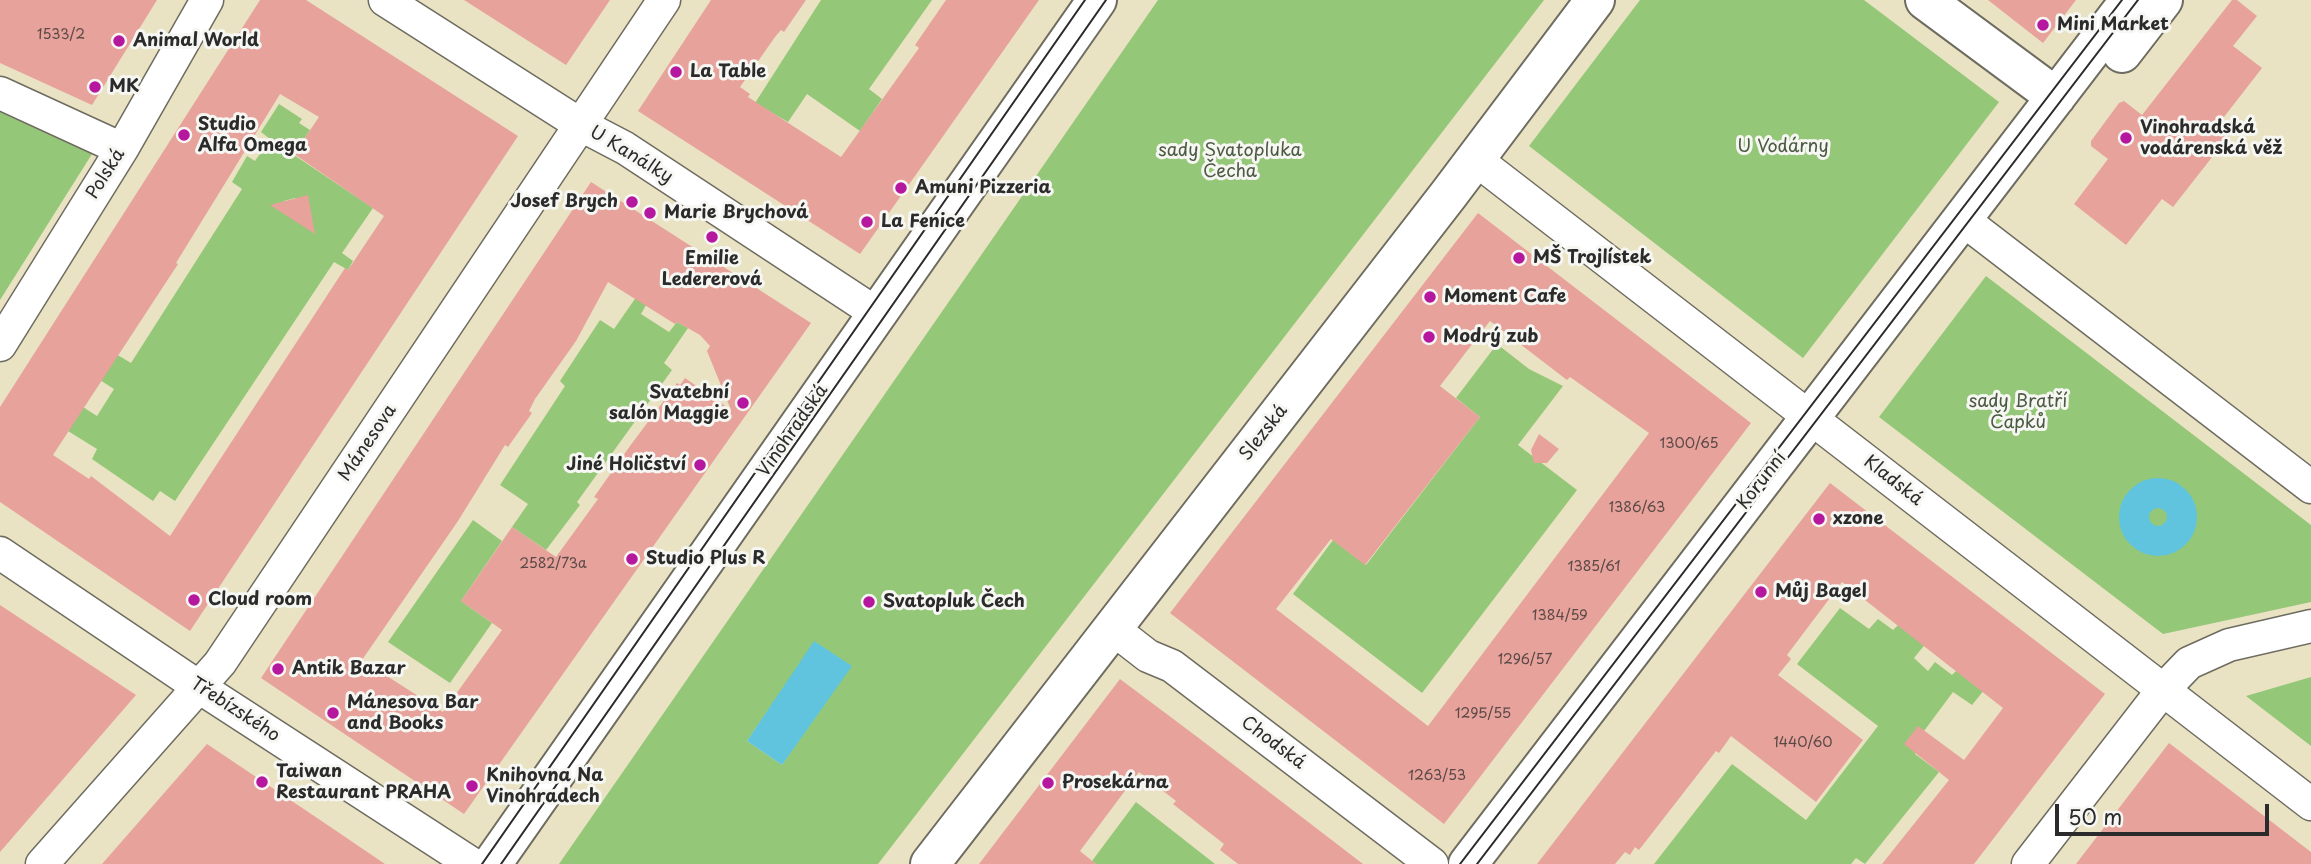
<!DOCTYPE html>
<meta charset="utf-8">
<style>
body{margin:0}
#map{position:relative;width:2311px;height:864px;overflow:hidden;background:#e9e3c3;font-family:"Playpen Sans",sans-serif}
canvas{display:block}
.scale{position:absolute;left:2055px;top:804px;width:214px;height:32px;box-sizing:border-box;border:4px solid #2b2b2b;border-top:0;padding-left:9px;font-size:21px;line-height:24px;white-space:nowrap;color:#2b2b2b;-webkit-text-stroke:5px #f6f6f2;paint-order:stroke}
</style>
<div id="map">
<canvas width="2311" height="864"></canvas>
<div class="scale">50 m</div>
</div>
<script>
const ctx = document.querySelector('canvas').getContext('2d');
ctx.lineJoin = 'round';
function paint(path, color) {
  ctx.fillStyle = color;
  ctx.fill(path, 'evenodd');
}
function trace(path, color, width, dash) {
  ctx.strokeStyle = color;
  ctx.lineWidth = width;
  ctx.lineCap = dash ? 'butt' : 'round';
  ctx.setLineDash(dash || []);
  ctx.stroke(path);
}
function write(font, color, halo, rows, align = 'center') {
  ctx.font = font + ' "Playpen Sans",sans-serif';
  ctx.lineWidth = 6;
  ctx.setLineDash([]);
  ctx.textBaseline = 'middle';
  ctx.strokeStyle = halo;
  ctx.fillStyle = color;
  for (const [text, x, y, turn = 0] of rows) {
    ctx.save();
    ctx.translate(x, y);
    ctx.rotate((+turn || 0) * Math.PI / 180);
    ctx.textAlign = isNaN(turn) ? turn : align;
    if (halo) ctx.strokeText(text, 0, 0);
    ctx.fillText(text, 0, 0);
    ctx.restore();
  }
}
paint(new Path2D(`
 M 821,0 L 932,0 L 869,89 L 882,99 L 860,131 L 807,94 L 788,122 L 755,103 Z
 M 1158,0 L 1544,0 L 878,864 L 559,864 ZM 771,706 L 807,728 L 782,765 L 747,741 Z
 M 1640,0 L 1864,0 L 1999,102 L 1803,358 L 1529,146 Z
 M 279,104 L 302,119 L 299,123 L 310,130 L 294,155 L 373,208 L 342,253 L 353,261 L 348,270 L 334,262 L 175,501 L 160,491 L 153,501 L 92,459 L 97,449 L 68,431 L 83,407 L 97,416 L 114,389 L 100,380 L 116,354 L 131,363 L 242,189 L 232,182 L 247,156 L 255,161 L 270,139 L 261,132 ZM 295,198 L 310,208 L 278,210 L 284,201 Z
 M 0,112 L 92,154 L 0,300 Z
 M 1986,276 L 2311,525 L 2311,602 L 2163,634 L 1879,417 Z
 M 637,296 L 646,305 L 641,314 L 669,332 L 677,322 L 688,328 L 664,363 L 672,370 L 577,502 L 580,505 L 546,550 L 512,527 L 528,504 L 500,485 L 565,386 L 560,381 L 600,320 L 614,329 Z
 M 1497,344 L 1529,369 L 1563,386 L 1518,445 L 1577,490 L 1422,693 L 1293,594 L 1333,540 L 1366,565 L 1480,417 L 1456,398 Z
 M 473,520 L 502,541 L 461,601 L 492,623 L 450,683 L 388,642 Z
 M 1840,608 L 1869,629 L 1878,619 L 1893,630 L 1898,625 L 1927,642 L 1914,658 L 1928,671 L 1935,662 L 1952,675 L 1956,671 L 1985,689 L 1972,705 L 1953,692 L 1924,731 L 1929,735 L 1915,754 L 1939,772 L 1865,864 L 1856,858 L 1851,864 L 1654,864 L 1732,764 L 1806,820 L 1878,726 L 1797,664 Z
 M 2311,677 L 2311,746 L 2246,696 Z
 M 1136,802 L 1215,864 L 1096,864 L 1092,861 Z`), '#95c778');
paint(new Path2D(`
 M 814,641 L 852,666 L 782,765 L 747,741 Z`), '#60c4de');
trace(new Path2D(`
 M2134 517a24 24 0 1 1 48 0a24 24 0 1 1-48 0Z`), '#60c4de', 30);
paint(new Path2D(`
 M 0,0 L 157,0 L 92,105 L 0,63 Z
 M 260,0 L 306,0 L 518,136 L 190,631 L 0,502 L 0,407 ZM 280,94 L 319,117 L 294,154 L 384,216 L 348,270 L 345,268 L 170,536 L 91,476 L 89,479 L 53,455 L 178,264 L 176,263 Z
 M 464,0 L 610,0 L 566,65 Z
 M 711,0 L 806,0 L 784,32 L 781,30 L 775,37 L 740,87 L 750,94 L 748,97 L 841,157 L 919,48 L 915,45 L 946,0 L 1039,0 L 860,254 L 638,111 Z
 M 1988,0 L 2076,0 L 2043,43 Z
 M 2232,0 L 2237,0 L 2257,16 L 2233,46 L 2262,68 L 2217,126 L 2231,133 L 2173,207 L 2162,199 L 2126,245 L 2074,204 L 2108,159 L 2091,146 L 2091,141 L 2119,103 L 2124,101 L 2142,115 Z
 M 591,182 L 811,323 L 464,814 L 261,678 ZM 608,282 L 675,324 L 677,322 L 700,335 L 710,346 L 707,351 L 731,410 L 685,378 L 680,385 L 677,383 L 630,446 L 594,497 L 598,499 L 556,557 L 512,527 L 461,601 L 502,630 L 443,712 L 362,660 L 458,521 L 505,445 L 508,447 L 532,413 L 529,411 L 535,399 L 576,341 Z
 M 308,195 L 315,234 L 270,205 Z
 M 1478,213 L 1751,423 L 1444,824 L 1170,613 ZM 1490,321 L 1567,380 L 1570,377 L 1649,433 L 1428,726 L 1276,609 L 1331,539 L 1365,565 L 1480,417 L 1440,386 Z
 M 1539,434 L 1559,449 L 1547,463 L 1534,463 L 1531,450 Z
 M 1830,483 L 2105,694 L 2050,765 L 1974,864 L 1882,864 L 1949,780 L 1904,744 L 1918,726 L 1964,760 L 2003,708 L 1842,582 L 1787,655 L 1791,659 L 1778,675 L 1863,740 L 1816,802 L 1731,736 L 1719,753 L 1716,751 L 1639,850 L 1635,847 L 1630,855 L 1625,852 L 1615,864 L 1537,864 Z
 M 0,605 L 136,695 L 0,852 Z
 M 1120,679 L 1200,739 L 1363,864 L 1238,864 L 1220,850 L 1224,844 L 1173,804 L 1176,801 L 1139,772 L 1080,851 L 1096,864 L 979,864 Z
 M 2169,743 L 2311,852 L 2311,864 L 2076,864 Z
 M 207,744 L 329,826 L 385,864 L 102,864 Z`), '#e7a29b');
const minor = new Path2D(`
 M 385,0 L 581,125 L 625,148 L 876,313
 M 0,93 L 122,149
 M 1475,159 L 2311,804
 M 1962,219 L 2311,487
 M 0,345 L 122,149 L 207,0
 M 0,553 L 199,687 L 472,864
 M 1112,628 L 1148,656 L 1172,666 L 1432,864
 M 42,864 L 220,663 L 664,0
 M 2028,864 L 2162,691 L 2189,663 L 2229,645 L 2311,626`);
const tertiary = new Path2D(`
 M 1925,0 L 2056,97
 M 2122,53 L 2163,0
 M 930,864 L 1449,194 L 1595,0
 M 1468,864 L 2130,0`);
const secondary = new Path2D(`
 M 492,864 L 1097,0`);
trace(minor, '#6e6b60', 35);
trace(tertiary, '#6e6b60', 42);
trace(secondary, '#6e6b60', 42);
trace(minor, '#fff', 32);
trace(tertiary, '#fff', 38);
trace(secondary, '#fff', 38);
trace(new Path2D(`
 M 482,864 L 1085,0
 M 501,864 L 1106,0
 M 1460,864 L 2122,0
 M 1477,864 L 2138,0`), '#2b2b2b', 2);
for (const [x, y, r, color] of [
 [2043,25,7,"#b5179e"],
 [119,41,7,"#b5179e"],
 [676,72,7,"#b5179e"],
 [95,87,7,"#b5179e"],
 [184,135,7,"#b5179e"],
 [2126,138,7,"#b5179e"],
 [901,188,7,"#b5179e"],
 [632,202,7,"#b5179e"],
 [650,213,7,"#b5179e"],
 [867,222,7,"#b5179e"],
 [712,237,7,"#b5179e"],
 [1519,258,7,"#b5179e"],
 [1430,297,7,"#b5179e"],
 [1429,337,7,"#b5179e"],
 [743,403,7,"#b5179e"],
 [700,465,7,"#b5179e"],
 [1819,519,7,"#b5179e"],
 [632,559,7,"#b5179e"],
 [1761,592,7,"#b5179e"],
 [194,600,7,"#b5179e"],
 [869,602,7,"#b5179e"],
 [278,669,7,"#b5179e"],
 [333,713,7,"#b5179e"],
 [262,782,7,"#b5179e"],
 [1048,783,7,"#b5179e"],
 [472,786,7,"#b5179e"]
]) {
  const dot = new Path2D();
  dot.arc(x, y, r, 0, 2 * Math.PI);
  ctx.fillStyle = color;
  ctx.fill(dot);
  trace(dot, '#f6f6f2', 2.5);
}
write('14px', '#5a4947', null, [
 ["1533/2",61,35],
 ["1300/65",1689,444],
 ["1386/63",1637,508],
 ["2582/73a",553,564],
 ["1385/61",1594,567],
 ["1384/59",1560,616],
 ["1296/57",1525,660],
 ["1295/55",1483,714],
 ["1440/60",1803,743],
 ["1263/53",1437,776]
]);
write('bold 18px', '#2b2b2b', '#f6f6f2', [
 ["Mini Market",2057,25],
 ["Animal World",133,41],
 ["La Table",690,72],
 ["MK",109,87],
 ["Studio",198,125],
 ["Alfa Omega",198,146],
 ["Vinohradská",2140,128],
 ["vodárenská věž",2140,149],
 ["Amuni Pizzeria",915,188],
 ["Josef Brych",618,202,"right"],
 ["Marie Brychová",664,213],
 ["La Fenice",881,222],
 ["MŠ Trojlístek",1533,258],
 ["Emilie",712,259,"center"],
 ["Ledererová",712,280,"center"],
 ["Moment Cafe",1444,297],
 ["Modrý zub",1443,337],
 ["Svatební",729,393,"right"],
 ["salón Maggie",729,414,"right"],
 ["Jiné Holičství",686,465,"right"],
 ["xzone",1833,519],
 ["Studio Plus R",646,559],
 ["Můj Bagel",1775,592],
 ["Cloud room",208,600],
 ["Svatopluk Čech",883,602],
 ["Antik Bazar",292,669],
 ["Mánesova Bar",347,703],
 ["and Books",347,724],
 ["Taiwan",276,772],
 ["Restaurant PRAHA",276,793],
 ["Knihovna Na",486,776],
 ["Vinohradech",486,797],
 ["Prosekárna",1062,783]
], 'left');
write('18px', '#4b5a42', '#f6f6f2', [
 ["U Vodárny",1783,147],
 ["sady Svatopluka",1230,151],
 ["Čecha",1230,172],
 ["sady Bratří",2018,402],
 ["Čapků",2018,423]
]);
write('18px', '#2b2b2b', '#f6f6f2', [
 ["U Kanálky",631,155,31],
 ["Polská",106,174,-58],
 ["Vinohradská",793,431,-55],
 ["Slezská",1264,433,-52],
 ["Mánesova",368,443,-56],
 ["Korunní",1762,481,-52],
 ["Kladská",1893,481,38],
 ["Třebízského",235,710,33],
 ["Chodská",1273,743,37]
]);
</script>
